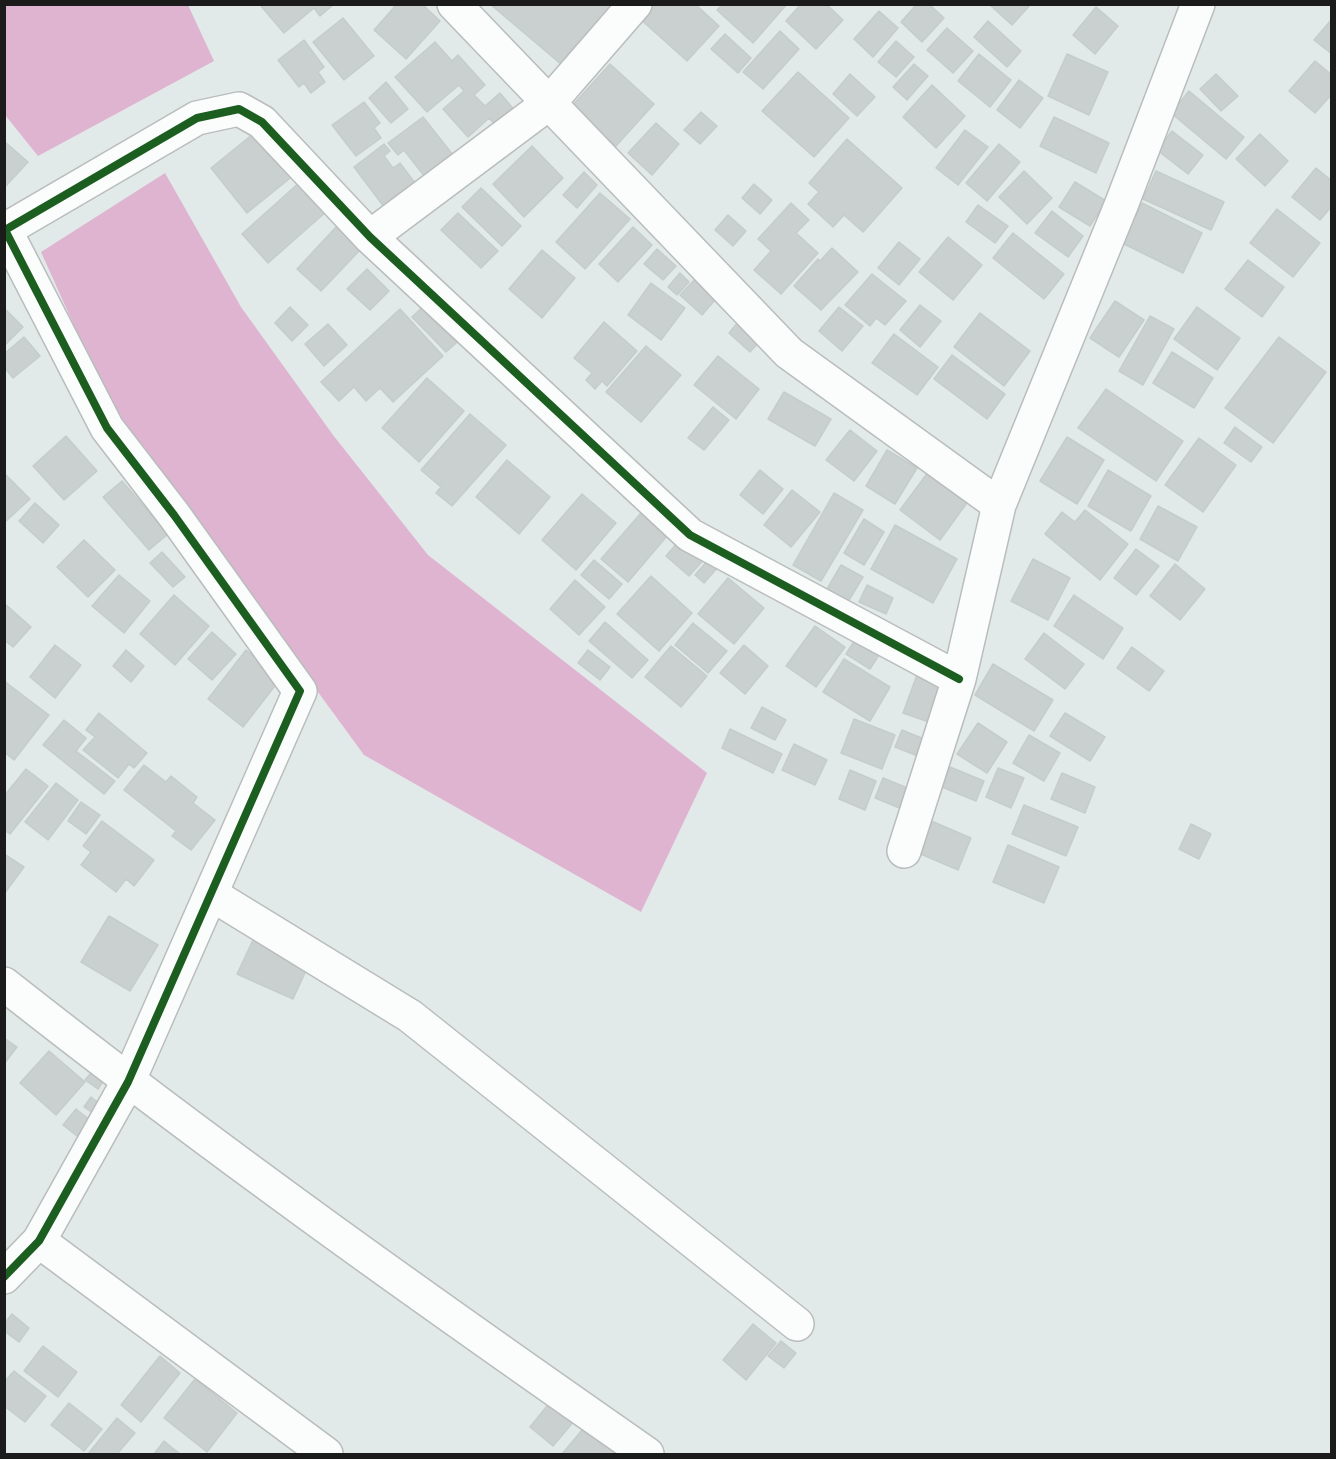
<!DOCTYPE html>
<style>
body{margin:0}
#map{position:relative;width:1336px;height:1459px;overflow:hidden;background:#e2eae9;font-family:"DejaVu Sans",sans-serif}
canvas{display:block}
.frame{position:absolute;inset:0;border:6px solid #1b1b1b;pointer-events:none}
</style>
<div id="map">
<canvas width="1336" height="1459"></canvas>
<div class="frame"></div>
</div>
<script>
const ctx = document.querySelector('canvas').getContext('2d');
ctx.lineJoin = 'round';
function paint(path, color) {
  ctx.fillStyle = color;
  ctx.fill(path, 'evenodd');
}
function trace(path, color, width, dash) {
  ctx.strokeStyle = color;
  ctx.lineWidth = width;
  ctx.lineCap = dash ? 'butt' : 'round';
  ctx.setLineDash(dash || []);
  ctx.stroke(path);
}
paint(new Path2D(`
 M 5,4 L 188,5 L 214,61 L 38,156 L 5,115 Z
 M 165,173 L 241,307 L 333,435 L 428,555 L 707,773 L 641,912 L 364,755 L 112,410 L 41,252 Z`), '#dfb4d0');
const building = new Path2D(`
 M 262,4 L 332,4 L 333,5 L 320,16 L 314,8 L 284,33 L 261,6 Z
 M 397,4 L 422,4 L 440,21 L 406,59 L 374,30 Z
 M 490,4 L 613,4 L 562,65 Z
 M 651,4 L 695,4 L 719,26 L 687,61 L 639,18 Z
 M 723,4 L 787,4 L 753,43 L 717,10 Z
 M 801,4 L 826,4 L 843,20 L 816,49 L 786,21 Z
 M 917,4 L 929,4 L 944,18 L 922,42 L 901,22 Z
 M 989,4 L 1031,4 L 1012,25 Z
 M 1096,7 L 1118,26 L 1095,54 L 1073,35 Z
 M 879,11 L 898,28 L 873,57 L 854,39 Z
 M 343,18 L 374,56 L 344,80 L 313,42 Z
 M 1332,19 L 1332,54 L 1314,40 Z
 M 988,21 L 1021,51 L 1007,67 L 974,37 Z
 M 947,28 L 973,51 L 953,73 L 927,50 Z
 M 780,31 L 799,49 L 763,89 L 743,72 Z
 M 725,34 L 751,58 L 738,73 L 711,49 Z
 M 304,40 L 324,67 L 318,72 L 325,82 L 311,93 L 304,83 L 299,87 L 278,60 Z
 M 896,41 L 914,57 L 896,77 L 878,62 Z
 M 435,42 L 452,61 L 458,55 L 485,85 L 474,95 L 485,106 L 500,93 L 516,112 L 498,128 L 489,118 L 468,137 L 443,109 L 464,91 L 459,85 L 427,112 L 395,77 Z
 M 979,54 L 1011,80 L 990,107 L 958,81 Z
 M 1067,54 L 1108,72 L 1089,115 L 1048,96 Z
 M 1315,61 L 1332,75 L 1332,94 L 1315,113 L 1289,91 Z
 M 610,64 L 654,104 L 616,146 L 571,107 Z
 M 914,64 L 928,76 L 907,100 L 893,87 Z
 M 798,72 L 849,118 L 814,157 L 762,111 Z
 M 850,74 L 875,97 L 857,116 L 833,94 Z
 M 1216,74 L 1238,96 L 1221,111 L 1200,89 Z
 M 1019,80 L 1043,98 L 1020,128 L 997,110 Z
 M 386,82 L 408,109 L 391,123 L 369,98 Z
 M 932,85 L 965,116 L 936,148 L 903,117 Z
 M 1189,91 L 1244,137 L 1226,159 L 1171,113 Z
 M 364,102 L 380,123 L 374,128 L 381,138 L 356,156 L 332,125 Z
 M 701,112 L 717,126 L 700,144 L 684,130 Z
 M 423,117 L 453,155 L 425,177 L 404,150 L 398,155 L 388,143 Z
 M 1054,117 L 1109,143 L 1096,173 L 1040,146 Z
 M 656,123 L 679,144 L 652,175 L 628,153 Z
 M 258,130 L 294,175 L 247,213 L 211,168 Z
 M 965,130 L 988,147 L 958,185 L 936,168 Z
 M 1172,131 L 1203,155 L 1188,174 L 1157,150 Z
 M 1260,134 L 1288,161 L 1265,186 L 1236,159 Z
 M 847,139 L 902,188 L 863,232 L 844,215 L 833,227 L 808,204 L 819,192 L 809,183 Z
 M 5,142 L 28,162 L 4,188 L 4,143 Z
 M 384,144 L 390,151 L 384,156 L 393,168 L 400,163 L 415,183 L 384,207 L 354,167 Z
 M 999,144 L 1020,162 L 987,201 L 966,183 Z
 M 532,146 L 563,178 L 524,217 L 493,184 Z
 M 1316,168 L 1332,181 L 1332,206 L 1320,220 L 1292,197 Z
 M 1024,171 L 1052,198 L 1027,224 L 999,197 Z
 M 1156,171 L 1224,202 L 1211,230 L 1143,199 Z
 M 584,172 L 597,185 L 577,208 L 563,195 Z
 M 301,181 L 327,211 L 268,263 L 242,234 Z
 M 1075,182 L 1106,201 L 1090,226 L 1059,207 Z
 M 754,184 L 772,200 L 760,214 L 742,198 Z
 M 481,188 L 521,226 L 502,246 L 462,207 Z
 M 600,193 L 630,219 L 585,269 L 556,242 Z
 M 791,203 L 809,220 L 796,233 L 818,253 L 781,294 L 754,270 L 771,251 L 758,239 Z
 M 1142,203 L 1202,233 L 1183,273 L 1122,243 Z
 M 978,205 L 1008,226 L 995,243 L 966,222 Z
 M 1277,209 L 1320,243 L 1293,277 L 1250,243 Z
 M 1052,211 L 1083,236 L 1068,257 L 1035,233 Z
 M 458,213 L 498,251 L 481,268 L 441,230 Z
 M 728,215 L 746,231 L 733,246 L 715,230 Z
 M 336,227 L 360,250 L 321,291 L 297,269 Z
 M 633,227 L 652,245 L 618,282 L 599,264 Z
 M 1013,233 L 1064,274 L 1044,299 L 993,258 Z
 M 948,237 L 982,265 L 953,300 L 919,272 Z
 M 899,242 L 920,259 L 899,285 L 878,268 Z
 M 832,248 L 858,272 L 821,310 L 794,286 L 818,259 L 820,261 Z
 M 657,249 L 676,266 L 663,280 L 644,264 Z
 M 542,250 L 575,278 L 542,318 L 509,289 Z
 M 1248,260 L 1284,287 L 1262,317 L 1225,289 Z
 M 367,269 L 389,291 L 370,310 L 347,289 Z
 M 680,273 L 689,282 L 677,295 L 668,287 Z
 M 700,274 L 721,293 L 702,315 L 680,295 Z
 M 872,274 L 906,301 L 885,325 L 876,318 L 870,326 L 845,305 Z
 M 651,283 L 685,308 L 661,340 L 628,315 Z
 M 429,301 L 464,336 L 446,352 L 412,317 Z
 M 1115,301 L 1144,320 L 1119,357 L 1090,338 Z
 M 920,305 L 941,321 L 920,347 L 900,330 Z
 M 290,307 L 308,325 L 292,341 L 275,323 Z
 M 839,307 L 863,326 L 842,351 L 819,331 Z
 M 1197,307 L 1240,338 L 1217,370 L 1174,339 Z
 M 4,308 L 23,327 L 4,346 Z
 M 400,309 L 443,356 L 393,402 L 380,388 L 366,401 L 354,387 L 339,401 L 321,382 Z
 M 980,313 L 1030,351 L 1004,386 L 954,347 Z
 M 1150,316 L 1174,329 L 1143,385 L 1119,371 Z
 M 739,321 L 761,340 L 750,352 L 729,333 Z
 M 604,322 L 637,351 L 607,386 L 602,381 L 595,389 L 586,380 L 592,373 L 574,358 Z
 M 328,324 L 347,345 L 324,366 L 305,344 Z
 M 894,334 L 938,367 L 917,395 L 872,363 Z
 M 24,337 L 40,356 L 13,378 L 4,367 L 4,354 Z
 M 1279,337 L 1326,372 L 1273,443 L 1225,408 Z
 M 646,346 L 681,375 L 641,422 L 606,392 Z
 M 1172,352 L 1213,378 L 1194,408 L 1153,383 Z
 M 952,355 L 1005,394 L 987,419 L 934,379 Z
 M 718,356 L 759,389 L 736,419 L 694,385 Z
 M 427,378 L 464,411 L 419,462 L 382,428 Z
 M 1106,389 L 1183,441 L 1156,481 L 1078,428 Z
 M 784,392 L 831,419 L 815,446 L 768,419 Z
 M 713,407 L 729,420 L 704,450 L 688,438 Z
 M 470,414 L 506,445 L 452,506 L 436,493 L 441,487 L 421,470 Z
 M 1235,427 L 1262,447 L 1251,462 L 1224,443 Z
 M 850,430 L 877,451 L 854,481 L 826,460 Z
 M 66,436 L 97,471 L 64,500 L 33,466 Z
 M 1067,437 L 1104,460 L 1077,504 L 1040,481 Z
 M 1199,438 L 1236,465 L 1203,512 L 1165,485 Z
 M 887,450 L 917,468 L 895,504 L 866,486 Z
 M 507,460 L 550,497 L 519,534 L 476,497 Z
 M 760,470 L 783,489 L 763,514 L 740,495 Z
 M 1108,470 L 1151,496 L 1131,531 L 1088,506 Z
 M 929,471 L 969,500 L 940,540 L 900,510 Z
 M 4,473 L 30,499 L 4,523 Z
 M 122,481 L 168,534 L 149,550 L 103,497 Z
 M 792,490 L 820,512 L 791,547 L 764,525 Z
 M 834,493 L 863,510 L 821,581 L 793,565 Z
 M 582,494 L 616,523 L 576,570 L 542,540 Z
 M 35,503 L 59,525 L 43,543 L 19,521 Z
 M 1158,506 L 1197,527 L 1178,561 L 1140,539 Z
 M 1085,510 L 1128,544 L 1100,580 L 1045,534 L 1062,512 L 1075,522 Z
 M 641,513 L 667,536 L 628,582 L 601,559 Z
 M 864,519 L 884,532 L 864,565 L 844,553 Z
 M 895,525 L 957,559 L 933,603 L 871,569 Z
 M 684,535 L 707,556 L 689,576 L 666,556 Z
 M 84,540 L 115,570 L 88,597 L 57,567 Z
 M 1136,549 L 1159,566 L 1136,595 L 1114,578 Z
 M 162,552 L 185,577 L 173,587 L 150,563 Z
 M 709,559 L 718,567 L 704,583 L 695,575 Z
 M 1033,559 L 1070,578 L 1048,620 L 1011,601 Z
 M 594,560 L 622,584 L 609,599 L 581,575 Z
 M 1175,564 L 1205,589 L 1180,620 L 1150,596 Z
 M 841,565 L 863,577 L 848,602 L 827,589 Z
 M 119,575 L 150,601 L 124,633 L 92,606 Z
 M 651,576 L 692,613 L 659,651 L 617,614 Z
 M 728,578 L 764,608 L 734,644 L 698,614 Z
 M 575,580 L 605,607 L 579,635 L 550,609 Z
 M 867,585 L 893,598 L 886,614 L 859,602 Z
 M 174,595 L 209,626 L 175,665 L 140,634 Z
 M 1074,595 L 1123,628 L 1103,659 L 1054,626 Z
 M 5,604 L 31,627 L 13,647 L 4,640 Z
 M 605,622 L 648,660 L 632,678 L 589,641 Z
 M 693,623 L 727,651 L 708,673 L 675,645 Z
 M 815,626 L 845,647 L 816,687 L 786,666 Z
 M 212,632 L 236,654 L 212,680 L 188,659 Z
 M 1044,633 L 1084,664 L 1065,689 L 1025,659 Z
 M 855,640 L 879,655 L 870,669 L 846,654 Z
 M 55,645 L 81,665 L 55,698 L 30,677 Z
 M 744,645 L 768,666 L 745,694 L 720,673 Z
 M 671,646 L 707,676 L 681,707 L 645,677 Z
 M 1132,647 L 1164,671 L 1149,691 L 1117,668 Z
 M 126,650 L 144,666 L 131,682 L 113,666 Z
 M 246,650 L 281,678 L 243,727 L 208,699 Z
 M 588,650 L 610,667 L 600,680 L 578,663 Z
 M 844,659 L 890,687 L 870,721 L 823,692 Z
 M 993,664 L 1053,700 L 1034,731 L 975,695 Z
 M 918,672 L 944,683 L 929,722 L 903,713 Z
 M 4,681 L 49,715 L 14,760 L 4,752 Z
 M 762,707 L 786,720 L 775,740 L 751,728 Z
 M 99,713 L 147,753 L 134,768 L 129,764 L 118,778 L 83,750 L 95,737 L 86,730 Z
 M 1065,713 L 1105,737 L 1090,761 L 1050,736 Z
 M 854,719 L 895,735 L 882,769 L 841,753 Z
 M 64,720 L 86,738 L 76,751 L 115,781 L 104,794 L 43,745 Z
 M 978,723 L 1007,742 L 987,773 L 957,754 Z
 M 730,729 L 782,754 L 773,773 L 722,748 Z
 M 902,730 L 924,739 L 918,756 L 895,747 Z
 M 1029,735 L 1060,753 L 1044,781 L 1013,763 Z
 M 794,744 L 827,760 L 815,785 L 782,770 Z
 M 144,765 L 166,782 L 171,776 L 197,797 L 193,803 L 215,820 L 191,850 L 172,836 L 176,831 L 124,790 Z
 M 950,767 L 984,781 L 976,801 L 942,787 Z
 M 998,768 L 1024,778 L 1011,808 L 986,797 Z
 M 26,769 L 48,786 L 10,834 L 4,830 L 4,796 Z
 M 850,770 L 876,781 L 865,810 L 839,799 Z
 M 1062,773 L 1095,787 L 1085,813 L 1051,799 Z
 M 883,778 L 910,789 L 902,809 L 875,798 Z
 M 56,783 L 78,800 L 48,840 L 25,822 Z
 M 81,802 L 100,815 L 86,834 L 68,821 Z
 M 1024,805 L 1078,827 L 1066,856 L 1012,834 Z
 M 929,820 L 971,838 L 958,870 L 916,852 Z
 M 102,821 L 154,860 L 134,886 L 126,879 L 116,892 L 81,865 L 91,852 L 83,846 Z
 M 1191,824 L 1211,834 L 1199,859 L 1179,849 Z
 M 1008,845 L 1059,867 L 1044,903 L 993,882 Z
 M 4,854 L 24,867 L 4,894 Z
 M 109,916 L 158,945 L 130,991 L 81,962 Z
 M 254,938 L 310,962 L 293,999 L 237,974 Z
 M 4,1038 L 17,1047 L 4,1064 Z
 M 49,1051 L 85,1082 L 56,1115 L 20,1083 Z
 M 95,1068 L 106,1077 L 98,1089 L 85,1080 Z
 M 91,1097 L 100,1104 L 93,1113 L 84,1107 Z
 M 76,1109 L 90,1120 L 77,1136 L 63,1125 Z
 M 12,1314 L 29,1328 L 19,1342 L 4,1331 L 4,1324 Z
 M 753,1324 L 776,1343 L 746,1380 L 723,1360 Z
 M 781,1341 L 796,1353 L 784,1368 L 768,1356 Z
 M 43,1346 L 77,1372 L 58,1397 L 24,1371 Z
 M 160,1356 L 180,1373 L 141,1422 L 121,1405 Z
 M 14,1371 L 46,1396 L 25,1422 L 4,1406 L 4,1382 Z
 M 195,1379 L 237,1413 L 207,1452 L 164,1418 Z
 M 551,1401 L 575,1420 L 553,1446 L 530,1427 Z
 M 69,1403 L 102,1429 L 84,1451 L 51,1425 Z
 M 117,1418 L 135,1433 L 117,1454 L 88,1454 Z
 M 587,1424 L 623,1454 L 562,1454 Z
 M 164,1441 L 180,1454 L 154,1454 Z`);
paint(building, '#cad0cf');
trace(building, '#c4cdca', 1.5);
const street = new Path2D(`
 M 454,4 L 789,353 L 999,505
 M 370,237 L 549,103 L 635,4
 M 904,851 L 959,679 L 999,505 L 1122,203 L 1198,4
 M 211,894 L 410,1016 L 797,1324
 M 4,984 C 213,1149 429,1302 647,1454
 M 39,1241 L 326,1454
 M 4,1277 L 39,1241 L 128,1082 L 300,691 L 174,515 L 107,428 L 5,230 L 197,118 L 239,109 L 262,122 L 370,237 L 690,535 L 959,679`);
trace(street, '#b9bdbc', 36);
trace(street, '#fbfcfc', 33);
trace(new Path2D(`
 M 4,1277 L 39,1241 L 128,1082 L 300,691 L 174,515 L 107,428 L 5,230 L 197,118 L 239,109 L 262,122 L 370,237 L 690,535 L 959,679`), '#1b5e20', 8);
</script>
